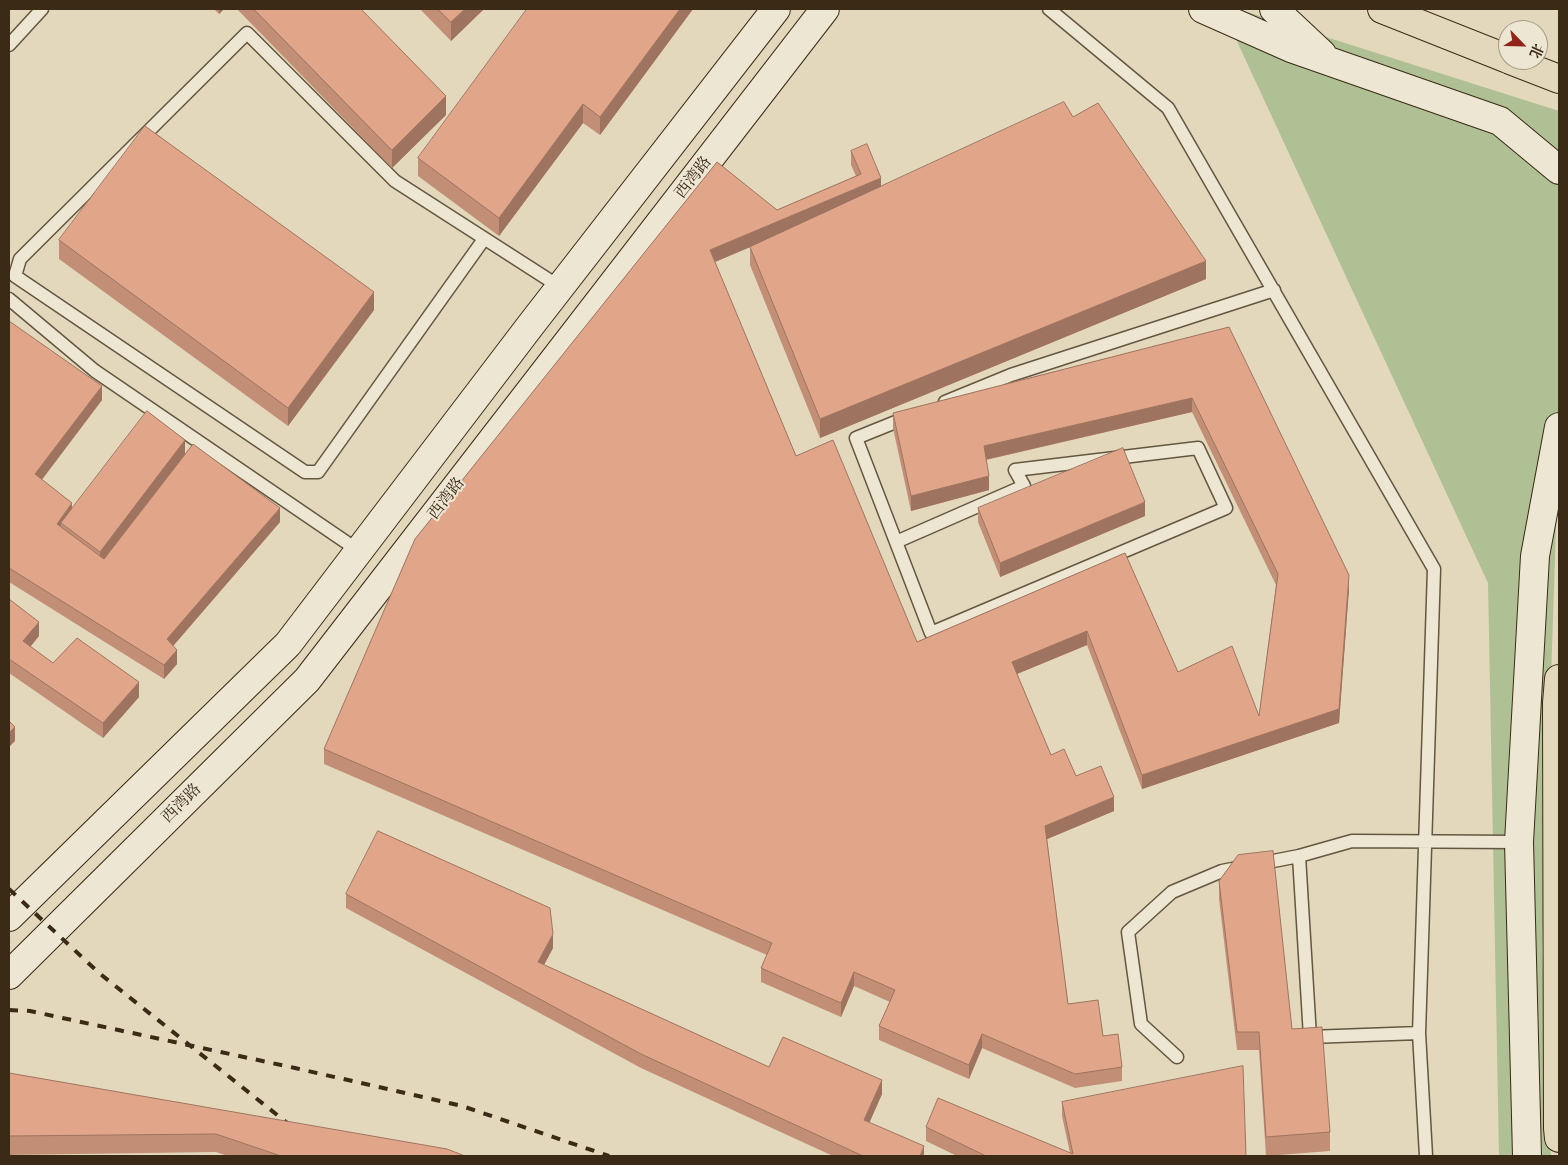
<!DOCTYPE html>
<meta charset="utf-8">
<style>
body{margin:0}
#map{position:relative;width:1568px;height:1165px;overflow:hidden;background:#e3d8bc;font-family:Cardo,"Noto Serif SC",serif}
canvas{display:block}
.frame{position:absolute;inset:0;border:10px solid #3a2a16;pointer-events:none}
.north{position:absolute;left:1498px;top:20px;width:50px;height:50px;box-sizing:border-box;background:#ede6d3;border:1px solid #a59b87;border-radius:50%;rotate:114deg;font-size:14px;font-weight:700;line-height:20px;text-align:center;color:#3a2a16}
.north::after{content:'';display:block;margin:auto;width:18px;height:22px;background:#8f2418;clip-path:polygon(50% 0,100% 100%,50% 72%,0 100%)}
</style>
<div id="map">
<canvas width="1568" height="1165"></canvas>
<div class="frame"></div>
<div class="north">北</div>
</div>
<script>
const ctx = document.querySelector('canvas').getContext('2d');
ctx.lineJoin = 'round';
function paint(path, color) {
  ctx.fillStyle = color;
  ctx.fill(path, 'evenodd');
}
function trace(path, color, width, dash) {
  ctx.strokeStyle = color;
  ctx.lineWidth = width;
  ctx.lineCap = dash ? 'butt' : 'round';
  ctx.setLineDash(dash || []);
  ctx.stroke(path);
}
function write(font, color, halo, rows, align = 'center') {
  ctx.font = font + ' Cardo,"Noto Serif SC",serif';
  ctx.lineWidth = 4;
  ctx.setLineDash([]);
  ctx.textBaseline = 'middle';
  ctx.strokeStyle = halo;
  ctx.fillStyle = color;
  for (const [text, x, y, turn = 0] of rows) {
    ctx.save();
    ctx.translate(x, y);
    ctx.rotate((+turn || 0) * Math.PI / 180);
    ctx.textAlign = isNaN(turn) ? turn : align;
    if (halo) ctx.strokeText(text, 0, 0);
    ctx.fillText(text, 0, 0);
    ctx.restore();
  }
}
paint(new Path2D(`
 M 1222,9 L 1238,9 L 1559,111 L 1559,488 L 1557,497 L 1542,949 L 1551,1156 L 1499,1156 L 1488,583 Z`), '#afc094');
const lane = new Path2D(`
 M 1049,9 L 1168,108 L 1434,569 L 1419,1033
 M 9,45 L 42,9
 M 484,239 L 318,472 L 305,472 L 15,276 L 20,259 L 247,33 L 395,181 L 560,287
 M 9,299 L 95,371 L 359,551
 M 945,402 L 1011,375 L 1274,290
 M 896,542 L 1024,486 L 1015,470 L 1198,448 L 1226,508 L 931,633 L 856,438 L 908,417
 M 1299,856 L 1310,1037 L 1419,1033 L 1426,1156
 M 1177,1057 L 1141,1024 L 1128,932 L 1172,892 L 1222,871 L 1299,856 L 1352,841 L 1519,842`);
const secondary = new Path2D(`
 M 1203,9 L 1291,48 L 1500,121 L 1559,170
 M 1274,9 L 1322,54
 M 9,917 L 288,644 L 530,326 L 776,9
 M 9,975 L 307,680 L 825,9
 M 1527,1156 L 1519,842 L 1535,556 L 1559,427`);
const primary = new Path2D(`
 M 1382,9 L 1508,59
 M 1510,60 L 1559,79`);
const highway = new Path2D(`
 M 1559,679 L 1557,703 L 1558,1128 L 1559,1138`);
trace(lane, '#645640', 15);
trace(secondary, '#3a2a16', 30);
trace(primary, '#3a2a16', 30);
trace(highway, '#3a2a16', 30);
trace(lane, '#ede6d3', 12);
trace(secondary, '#ede6d3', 28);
trace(primary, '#e3d8bc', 28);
trace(highway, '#e3d8bc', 28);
trace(new Path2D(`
 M 9,889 L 99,973 L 296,1130
 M 9,1010 L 30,1011 L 295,1068 L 462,1106 L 609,1156`), '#3a2a16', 4, [9, 9]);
paint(new Path2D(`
 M 214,9 L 224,9 L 219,14 Z
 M 237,9 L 361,9 L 446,115 L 392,168 Z
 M 420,9 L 484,9 L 451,41 Z
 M 693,9 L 600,135 L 583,123 L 499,236 L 418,176 L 418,158 Z
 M 1073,117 L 1206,279 L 820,438 L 750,265 L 750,247 L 715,262 L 796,456 L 917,642 L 1125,553 L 1178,672 L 1259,716 L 1276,585 L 1192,412 L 986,460 L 989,490 L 911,511 L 893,428 L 893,413 L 1229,327 L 1349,589 L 1339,723 L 1142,789 L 1087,645 L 1017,674 L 1051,755 L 1114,811 L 1047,839 L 1068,1004 L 1103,1036 L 1122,1067 L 1122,1081 L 1075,1088 L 982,1048 L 969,1079 L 879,1040 L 879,1026 L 890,1002 L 854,986 L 841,1017 L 761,982 L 761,968 L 767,955 L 324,764 L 324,749 L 717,162 L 777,210 L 856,176 L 851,165 L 851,151 L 881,187 Z
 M 59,240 L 374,310 L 288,426 L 59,259 Z
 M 9,321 L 102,400 L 41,480 L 72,509 L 185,454 L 280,522 L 173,646 L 177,664 L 164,679 L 9,582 Z
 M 978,508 L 1145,516 L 1000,577 L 978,522 Z
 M 9,599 L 39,636 L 30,646 L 53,663 L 139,697 L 103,738 L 9,673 Z
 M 1219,881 L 1292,1029 L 1330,1132 L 1330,1151 L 1266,1156 L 1259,1050 L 1237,1050 L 1219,899 Z
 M 346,894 L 553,948 L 544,965 L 769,1067 L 882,1094 L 869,1123 L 924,1156 L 833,1156 L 641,1068 L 346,908 Z
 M 9,1073 L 465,1156 L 228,1156 L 216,1152 L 9,1155 Z
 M 1062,1102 L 1246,1156 L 957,1156 L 926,1141 L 926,1127 L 1070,1153 L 1062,1116 Z`), '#c28f76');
paint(new Path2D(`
 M 219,9 L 224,9 L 219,14 Z
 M 465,9 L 484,9 L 451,41 L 451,22 Z
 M 680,9 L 693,9 L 600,135 L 600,117 Z
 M 446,96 L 446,115 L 392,168 L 392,150 Z
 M 583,104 L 583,123 L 499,236 L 499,218 Z
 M 881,178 L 881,192 L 710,264 L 710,250 Z
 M 1206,261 L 1206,279 L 820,438 L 820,419 Z
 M 374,292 L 374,310 L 288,426 L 288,408 Z
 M 102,386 L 102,400 L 35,489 L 35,474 Z
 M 1192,398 L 1192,412 L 984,460 L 984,446 Z
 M 185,440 L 185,455 L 100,566 L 100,552 Z
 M 989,476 L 989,490 L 911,511 L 911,496 Z
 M 1145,502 L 1145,516 L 1000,577 L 1000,563 Z
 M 72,503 L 72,517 L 61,523 L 61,533 L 57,524 Z
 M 280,508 L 280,522 L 167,653 L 167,639 Z
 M 1349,575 L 1349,589 L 1339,723 L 1142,789 L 1142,775 L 1339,709 Z
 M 39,622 L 39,636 L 23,656 L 23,641 Z
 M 1087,631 L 1087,645 L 1012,676 L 1012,662 Z
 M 177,650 L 177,664 L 164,679 L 164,665 Z
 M 139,682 L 139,697 L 103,738 L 103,723 Z
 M 15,727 L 15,741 L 9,747 L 9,733 Z
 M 1114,797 L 1114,811 L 1045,840 L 1045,826 Z
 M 553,934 L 553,948 L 538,976 L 538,962 Z
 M 854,972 L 854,986 L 841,1017 L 841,1003 Z
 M 982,1034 L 982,1048 L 969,1079 L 969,1065 Z
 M 882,1080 L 882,1094 L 864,1135 L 864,1120 Z
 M 924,1146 L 924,1156 L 920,1156 Z`), '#9e7460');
const building = new Path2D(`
 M 254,9 L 361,9 L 446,96 L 392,150 Z
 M 438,9 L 465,9 L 451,22 Z
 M 527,9 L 680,9 L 600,117 L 583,104 L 499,218 L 418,158 Z
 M 1064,102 L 1073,117 L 1098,103 L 1206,261 L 820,419 L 750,247 Z
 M 145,126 L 374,292 L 288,408 L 59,240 Z
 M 867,144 L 881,178 L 710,250 L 796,456 L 833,440 L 917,642 L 1125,553 L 1178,672 L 1232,646 L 1259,716 L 1278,574 L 1192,398 L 984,446 L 989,476 L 911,496 L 893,413 L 1229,327 L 1349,575 L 1339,709 L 1142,775 L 1087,631 L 1012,662 L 1051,755 L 1064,749 L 1076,776 L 1101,766 L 1114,797 L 1045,826 L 1068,1004 L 1098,1000 L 1103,1036 L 1118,1034 L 1122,1067 L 1075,1074 L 982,1034 L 969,1065 L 879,1026 L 895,990 L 854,972 L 841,1003 L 761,968 L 772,943 L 324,749 L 415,539 L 717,162 L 777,210 L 861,174 L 851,151 Z
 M 9,321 L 102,386 L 35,474 L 72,503 L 57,524 L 104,559 L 193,444 L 280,508 L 167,639 L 177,650 L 164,665 L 9,568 Z
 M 147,411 L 185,440 L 100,552 L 61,523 Z
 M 1123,448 L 1145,502 L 1000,563 L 978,508 Z
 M 9,599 L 39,622 L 23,641 L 53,663 L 77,638 L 139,682 L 103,723 L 9,659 Z
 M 9,721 L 15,727 L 9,733 Z
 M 378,831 L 550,908 L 553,934 L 538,962 L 769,1067 L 783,1037 L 882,1080 L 864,1120 L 924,1146 L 920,1156 L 863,1156 L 641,1054 L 346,894 Z
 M 1273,851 L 1292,1029 L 1322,1027 L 1330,1132 L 1266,1137 L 1259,1032 L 1237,1032 L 1219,881 L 1238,855 Z
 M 1243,1066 L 1246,1156 L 986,1156 L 926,1127 L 938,1098 L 1073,1154 L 1062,1102 Z
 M 9,1073 L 447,1149 L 465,1156 L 281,1156 L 216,1134 L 9,1136 Z`);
paint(building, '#e1a689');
trace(building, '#9e7460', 1);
write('16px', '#3a2a16', '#ede6d3', [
 ["西湾路",694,178,-52],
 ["西湾路",447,499,-52],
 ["西湾路",182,804,-45]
]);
</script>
